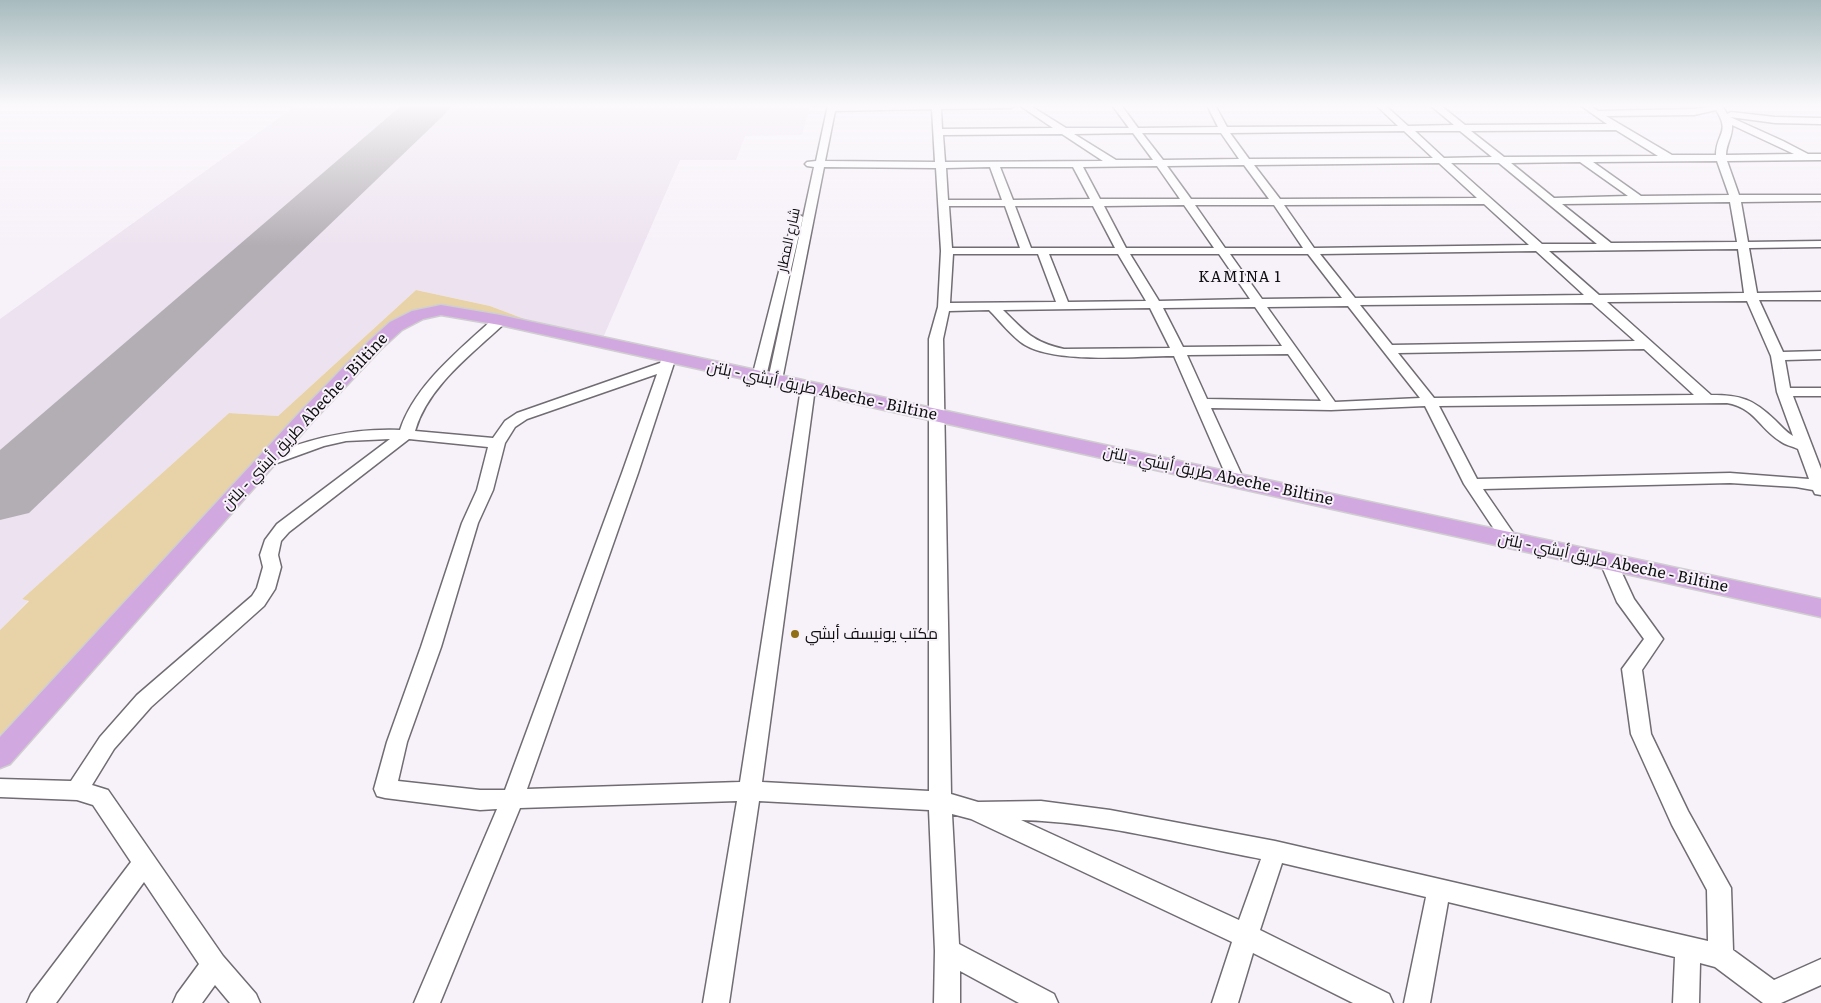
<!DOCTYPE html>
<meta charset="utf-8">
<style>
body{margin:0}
canvas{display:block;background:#f7f1f9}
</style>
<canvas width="1821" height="1003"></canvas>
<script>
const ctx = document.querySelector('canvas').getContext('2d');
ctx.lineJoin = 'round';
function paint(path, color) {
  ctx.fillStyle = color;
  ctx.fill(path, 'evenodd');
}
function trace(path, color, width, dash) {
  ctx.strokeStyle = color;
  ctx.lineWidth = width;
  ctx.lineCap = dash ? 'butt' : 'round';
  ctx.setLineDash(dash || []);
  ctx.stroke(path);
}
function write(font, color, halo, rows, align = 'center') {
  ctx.font = font + ' Literata,Cairo,serif';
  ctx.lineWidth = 4;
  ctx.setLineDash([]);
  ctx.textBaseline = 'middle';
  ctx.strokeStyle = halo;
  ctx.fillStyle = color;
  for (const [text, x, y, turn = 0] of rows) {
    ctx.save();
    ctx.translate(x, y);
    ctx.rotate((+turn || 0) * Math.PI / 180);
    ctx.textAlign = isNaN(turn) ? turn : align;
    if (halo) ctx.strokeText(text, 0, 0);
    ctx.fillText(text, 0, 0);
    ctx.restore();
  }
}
paint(new Path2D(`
 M 297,105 L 810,105 L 802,135 L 745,136 L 736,160 L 680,160 L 599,347 L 490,306 L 416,290 L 278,416 L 229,413 L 22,599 L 29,600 L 0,630 L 0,319 Z`), '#ede3f0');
paint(new Path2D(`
 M 416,290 L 490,306 L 599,347 L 444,312 L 425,313 L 393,328 L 205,520 L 0,735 L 0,630 L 29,601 L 22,599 L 229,413 L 278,416 Z`), '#e8d3a8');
paint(new Path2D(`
 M 402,105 L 451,105 L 445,114 L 29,513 L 0,520 L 0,450 Z`), '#b3aeb4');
const minor = new Path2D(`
 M 828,105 L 1015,105 L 1011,108 L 941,109 L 942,129 L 1053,128 L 1019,105 L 1029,105 L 1066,128 L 1129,128 L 1112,105 L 1121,105 L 1138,128 L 1218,127 L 1207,105 L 1215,105 L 1227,127 L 1398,126 L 1376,105 L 1385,105 L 1408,126 L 1454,125 L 1430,105 L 1440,105 L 1465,125 L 1607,124 L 1580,105 L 1590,105 L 1598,111 L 1694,109 L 1722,105 L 1727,114 L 1731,112 L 1775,117 L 1821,118 L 1821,124 L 1775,123 L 1730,117 L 1783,141 L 1808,154 L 1821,154 L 1821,160 L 1727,161 L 1739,195 L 1821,195 L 1821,201 L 1741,202 L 1748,242 L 1821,241 L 1821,247 L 1749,248 L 1757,293 L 1821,292 L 1821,300 L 1759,300 L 1783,352 L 1821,351 L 1821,359 L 1785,360 L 1790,388 L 1821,388 L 1821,396 L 1793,396 L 1821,469 L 1821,495 L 1815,494 L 1813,490 L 1796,487 L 1730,483 L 1483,489 L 1518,540 L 1516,544 L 1510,546 L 1504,544 L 1464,484 L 1425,406 L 1331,410 L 1211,408 L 1244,480 L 1242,484 L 1230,484 L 1228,480 L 1174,356 C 1135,356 1057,364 1025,345 C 1012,337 1000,321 989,310 L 949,311 L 943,339 L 951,794 L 978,802 L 1041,801 L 1110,810 L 1275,841 L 1708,941 L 1707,890 L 1672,825 L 1631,734 L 1622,669 L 1644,639 L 1617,602 L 1600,562 L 1603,558 L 1609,556 L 1615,558 L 1634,599 L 1663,639 L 1642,670 L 1651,734 L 1688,811 L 1731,888 L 1733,950 L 1774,980 L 1821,959 L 1821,985 L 1781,1003 L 1763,1003 L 1715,967 L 1700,963 L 1699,1003 L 1673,1003 L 1675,957 L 1448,902 L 1430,1003 L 1404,1003 L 1426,897 L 1282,863 L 1260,930 L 1389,994 L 1393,1003 L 1353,1003 L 1253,953 L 1238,1003 L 1212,1003 L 1232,942 L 971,819 L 952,814 L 959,944 L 1054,994 L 1058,1003 L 1019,1003 L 960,971 L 960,1003 L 934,1003 L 935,951 L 929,810 L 759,801 L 729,1003 L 703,1003 L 737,801 L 520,808 L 440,1003 L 414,1003 L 497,809 L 480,810 L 385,798 L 377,796 L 374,789 L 387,742 L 421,647 L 462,523 L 477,490 L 488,447 L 409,439 L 289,532 L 281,541 L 278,555 L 281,567 L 275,589 L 264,606 L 151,707 L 114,749 L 92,785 L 108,790 L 223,956 L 256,994 L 260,1003 L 230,1003 L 215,985 L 202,1003 L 173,1003 L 177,994 L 199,964 L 144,882 L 56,1003 L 27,1003 L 31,994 L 131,862 L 93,805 L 77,800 L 0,797 L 0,779 L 71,781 L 100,737 L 137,695 L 252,596 L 257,588 L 263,567 L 260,555 L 265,540 L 277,524 L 390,439 L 346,441 L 324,446 L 266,467 L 261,465 L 258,462 L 261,459 C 306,439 350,428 400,430 C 415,384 461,349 495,317 L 505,317 L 506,320 L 505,323 C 472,354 428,386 415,431 L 493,438 L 505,421 L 517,413 L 660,363 L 663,357 L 673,357 L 675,360 L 638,473 L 527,789 L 740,782 L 801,388 L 808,384 L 815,388 L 762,782 L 929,791 L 929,339 L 938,307 L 941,251 L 936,168 L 824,167 L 782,380 L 775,384 L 768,380 L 814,167 L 807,166 L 805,164 L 807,162 L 816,161 ZM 932,109 L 935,162 L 825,161 L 835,111 ZM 1716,110 C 1731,133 1716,133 1716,155 L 1672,155 L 1606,116 L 1694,115 ZM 1732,125 L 1794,154 L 1726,155 C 1726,144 1733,136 1732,125 ZM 1616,130 L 1658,156 L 1504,157 L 1471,131 ZM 1404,131 L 1433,158 L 1249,159 L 1230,133 ZM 1415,131 L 1460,131 L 1492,157 L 1444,158 ZM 1133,133 L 1153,160 L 1116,160 L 1074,134 ZM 1142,133 L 1221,133 L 1239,159 L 1163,160 ZM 1062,134 L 1103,161 L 945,162 L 943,135 ZM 1717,161 L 1729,195 L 1641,196 L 1593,162 ZM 1580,162 L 1628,196 L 1554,198 L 1511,163 ZM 1439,163 L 1477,198 L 1280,199 L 1254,165 ZM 1451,163 L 1499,163 L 1597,244 L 1542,244 ZM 1244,165 L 1269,199 L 1191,199 L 1167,166 ZM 1157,166 L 1180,199 L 1100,199 L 1083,167 ZM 990,167 L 1002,200 L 948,200 L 946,168 ZM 1000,167 L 1073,167 L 1090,199 L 1013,200 ZM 1730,202 L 1737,242 L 1611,243 L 1562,204 ZM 1484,204 L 1529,245 L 1314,248 L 1284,205 ZM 1184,205 L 1214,248 L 1126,248 L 1104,206 ZM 1195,205 L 1274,205 L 1303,248 L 1225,248 ZM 949,206 L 1005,206 L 1020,248 L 952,248 ZM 1015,206 L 1093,206 L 1115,248 L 1031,248 ZM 1738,249 L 1744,293 L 1599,295 L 1549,251 ZM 1536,251 L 1584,295 L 1355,298 L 1320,254 ZM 953,254 L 1038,254 L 1056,302 L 950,303 ZM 1049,254 L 1118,254 L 1146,301 L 1068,302 ZM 1130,254 L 1219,254 L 1250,299 L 1159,301 ZM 1230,254 L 1308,254 L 1342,298 L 1262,299 ZM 1747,301 L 1771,356 L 1777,392 L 1793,436 C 1786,432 1781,426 1775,420 C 1753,399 1741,395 1711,395 L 1607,302 ZM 1592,303 L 1635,341 L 1392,345 L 1360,305 ZM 1348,306 L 1420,398 L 1335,402 L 1267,307 ZM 1255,307 L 1282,346 L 1183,347 L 1163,308 ZM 1150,308 L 1170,348 L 1064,349 C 1032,342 1026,332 1003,310 ZM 1644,349 L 1694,395 L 1434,398 L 1398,353 ZM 1288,354 L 1321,401 L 1207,399 L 1187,355 ZM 657,374 L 622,473 L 505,790 L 480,790 L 398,781 L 407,742 L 441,647 L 478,523 L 493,490 L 505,443 L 515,427 L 527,419 ZM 1727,403 C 1755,408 1759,428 1780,441 C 1785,445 1792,446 1798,449 L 1809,479 L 1730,473 L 1477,479 L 1439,406 ZM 1021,820 C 1101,822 1182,844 1261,859 L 1239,920 Z
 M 798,214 L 803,217 L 766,377 L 759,381 L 752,377 L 793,217 Z`);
const major = new Path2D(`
 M 441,305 L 500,315 L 1821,599 L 1821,617 L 500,325 L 441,315 L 423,319 L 402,330 L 381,349 L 314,420 L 10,764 L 0,768 L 0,737 L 300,412 L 369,341 L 390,322 L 412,311 Z`);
trace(minor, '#706c72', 3);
trace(major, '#cfcfcf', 3);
paint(minor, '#fff');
paint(major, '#d2a8e0');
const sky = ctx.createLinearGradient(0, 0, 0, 246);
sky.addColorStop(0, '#a7bbbe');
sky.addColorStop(0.43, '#fbf9fc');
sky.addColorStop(1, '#fbf9fc00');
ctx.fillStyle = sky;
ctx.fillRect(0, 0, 1821, 246);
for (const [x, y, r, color] of [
 [795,634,5,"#916e13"]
]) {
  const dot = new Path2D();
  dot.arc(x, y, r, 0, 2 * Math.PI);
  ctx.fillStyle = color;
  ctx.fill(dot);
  trace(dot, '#f7f1f9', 2);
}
write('14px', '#0f0e10', '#f7f1f9', [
 ["شارع المطار",789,240,-78]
]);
ctx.letterSpacing = '1px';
write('15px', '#0f0e10', '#f7f1f9', [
 ["KAMINA 1",1240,278]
]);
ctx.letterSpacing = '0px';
write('16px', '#0f0e10', '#f7f1f9', [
 ["طريق أبشي - بلتن Abeche - Biltine",822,391,12],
 ["طريق أبشي - بلتن Abeche - Biltine",305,422,-47],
 ["طريق أبشي - بلتن Abeche - Biltine",1218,476,12],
 ["طريق أبشي - بلتن Abeche - Biltine",1613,563,12]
]);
write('16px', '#0f0e10', '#f7f1f9', [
 ["مكتب يونيسف أبشي",805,634]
], 'left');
</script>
